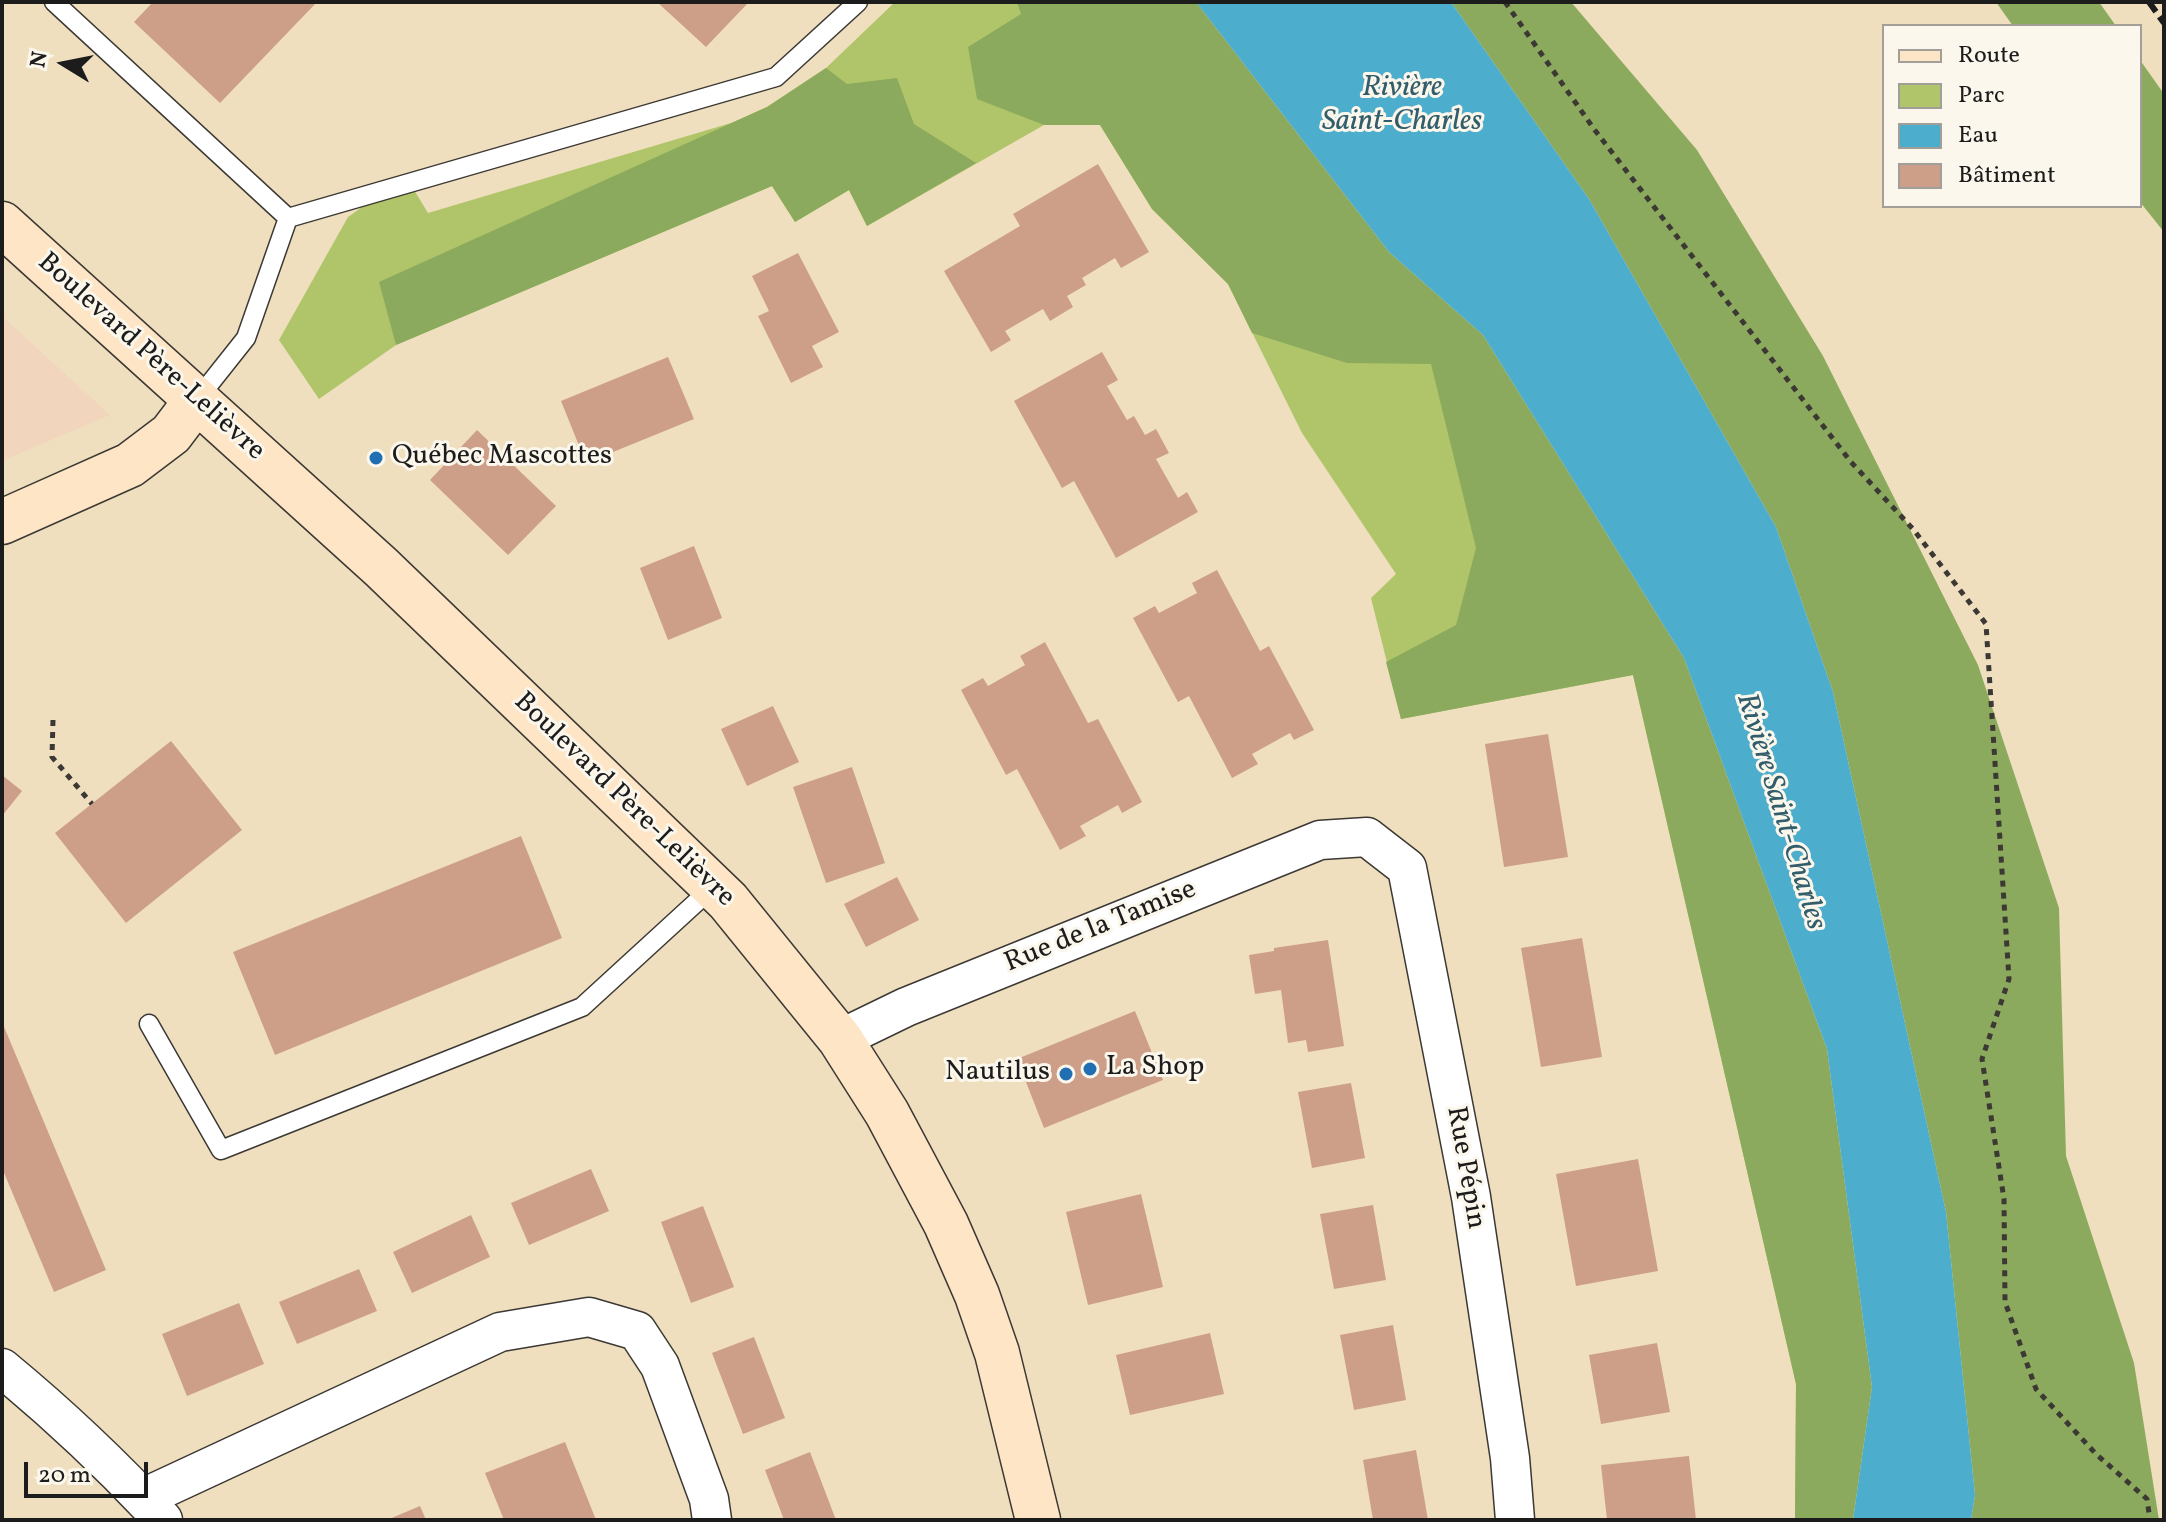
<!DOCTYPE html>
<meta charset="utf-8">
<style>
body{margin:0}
#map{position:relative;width:2166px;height:1522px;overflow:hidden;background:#efdfbf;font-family:Vollkorn,serif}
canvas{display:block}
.frame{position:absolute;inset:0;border:4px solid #1c1c1c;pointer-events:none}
.legend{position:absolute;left:1882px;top:24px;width:260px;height:184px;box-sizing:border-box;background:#fbf7ec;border:2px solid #a29f99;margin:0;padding:10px 14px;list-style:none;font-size:24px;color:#1c1c1c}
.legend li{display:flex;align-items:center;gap:16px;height:40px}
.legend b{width:40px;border:2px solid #a29f99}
.north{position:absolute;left:24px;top:24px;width:80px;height:80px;-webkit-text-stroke:6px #fbf7ec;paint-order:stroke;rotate:280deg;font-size:22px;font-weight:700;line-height:32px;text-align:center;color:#1c1c1c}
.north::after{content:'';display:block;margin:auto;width:28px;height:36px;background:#1c1c1c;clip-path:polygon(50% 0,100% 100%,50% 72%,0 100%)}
.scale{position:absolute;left:24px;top:1462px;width:124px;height:36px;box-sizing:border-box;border:4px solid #1c1c1c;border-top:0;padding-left:10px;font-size:24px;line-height:28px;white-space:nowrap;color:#1c1c1c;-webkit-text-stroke:6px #fbf7ec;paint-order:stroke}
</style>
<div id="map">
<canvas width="2166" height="1522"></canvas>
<div class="frame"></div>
<ul class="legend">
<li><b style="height:10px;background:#fde5c5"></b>Route</li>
<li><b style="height:22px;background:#b0c569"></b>Parc</li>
<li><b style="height:22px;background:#4dadcc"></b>Eau</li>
<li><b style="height:22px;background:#cd9f88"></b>Bâtiment</li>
</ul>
<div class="north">N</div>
<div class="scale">20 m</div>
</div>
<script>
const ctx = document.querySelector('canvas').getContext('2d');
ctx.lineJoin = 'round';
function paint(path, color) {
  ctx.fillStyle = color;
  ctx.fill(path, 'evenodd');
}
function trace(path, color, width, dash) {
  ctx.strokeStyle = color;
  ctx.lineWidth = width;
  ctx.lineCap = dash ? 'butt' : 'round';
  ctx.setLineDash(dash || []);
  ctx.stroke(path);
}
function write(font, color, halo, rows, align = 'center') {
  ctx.font = font + ' Vollkorn,serif';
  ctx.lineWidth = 6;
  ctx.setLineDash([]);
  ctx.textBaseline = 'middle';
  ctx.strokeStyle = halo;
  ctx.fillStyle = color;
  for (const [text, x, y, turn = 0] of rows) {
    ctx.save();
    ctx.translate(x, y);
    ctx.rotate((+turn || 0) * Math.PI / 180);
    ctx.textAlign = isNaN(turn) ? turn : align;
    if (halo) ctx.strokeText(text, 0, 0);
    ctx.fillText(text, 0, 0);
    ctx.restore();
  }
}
paint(new Path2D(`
 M 2,316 L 110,415 L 2,461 Z`), '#f2d5bd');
paint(new Path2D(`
 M 895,2 L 1196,2 L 1684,658 L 1853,1520 L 1795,1520 L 1796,1384 L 1633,675 L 1401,719 L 1371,598 L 1396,574 L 1302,433 L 1228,284 L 1152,209 L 1100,125 L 1044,125 L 867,226 L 849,190 L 795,222 L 772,186 L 396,345 L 319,399 L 279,340 L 348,217 L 375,198 L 411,185 L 428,213 L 731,123 L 767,107 L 826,68 Z`), '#b0c569');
paint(new Path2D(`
 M 1017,2 L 1196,2 L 1389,252 L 1483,335 L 1684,658 L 1827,1049 L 1872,1387 L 1853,1520 L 1795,1520 L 1796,1384 L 1633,675 L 1401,719 L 1386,662 L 1456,625 L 1476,548 L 1431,364 L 1347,363 L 1252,333 L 1228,284 L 1152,209 L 1100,125 L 1044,125 L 977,99 L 968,47 L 1021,14 Z
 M 1451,2 L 1571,2 L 1697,150 L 1823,356 L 1978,665 L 2059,908 L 2066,1156 L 2134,1363 L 2159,1520 L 1971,1520 L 1975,1495 L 1946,1212 L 1833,692 L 1776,527 L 1589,199 Z
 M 1996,2 L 2099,2 L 2116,26 L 2013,26 Z
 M 2140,60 L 2164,94 L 2164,232 L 2140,202 Z
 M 826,68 L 847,84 L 897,78 L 914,124 L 976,163 L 867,226 L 849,190 L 795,222 L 772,186 L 396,345 L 379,282 L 767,107 Z`), '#8caa5d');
paint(new Path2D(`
 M 1196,2 L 1451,2 L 1589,199 L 1776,527 L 1833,692 L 1946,1212 L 1975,1495 L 1971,1520 L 1853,1520 L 1872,1387 L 1827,1049 L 1684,658 L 1483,335 L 1389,252 Z`), '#4dadcc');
paint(new Path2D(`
 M 153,2 L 317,2 L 220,103 L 134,22 Z
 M 657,2 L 749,2 L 706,47 Z
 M 1098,164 L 1149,252 L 1121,268 L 1115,258 L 1082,278 L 1086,285 L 1067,296 L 1073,307 L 1050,321 L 1043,309 L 1005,331 L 1011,340 L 991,352 L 944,271 L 1020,226 L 1013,214 Z
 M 798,253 L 839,332 L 812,346 L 823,367 L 791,383 L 758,316 L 769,311 L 752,276 Z
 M 1102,352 L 1118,380 L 1107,386 L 1127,420 L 1134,416 L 1145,435 L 1156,429 L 1169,453 L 1156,459 L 1178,498 L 1187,492 L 1198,512 L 1116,558 L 1074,481 L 1062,488 L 1014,401 Z
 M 668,357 L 694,419 L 586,463 L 561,401 Z
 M 477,430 L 556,506 L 508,555 L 430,480 Z
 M 694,546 L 722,618 L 668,640 L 640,568 Z
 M 1217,570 L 1260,651 L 1269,646 L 1314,730 L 1294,740 L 1290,733 L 1252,754 L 1258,764 L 1232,778 L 1189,696 L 1178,702 L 1133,618 L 1155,606 L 1159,613 L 1197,593 L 1192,583 Z
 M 1045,642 L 1088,723 L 1098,719 L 1142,802 L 1122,813 L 1118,805 L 1080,826 L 1086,836 L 1060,850 L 1017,769 L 1006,775 L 961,690 L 983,678 L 988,686 L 1025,665 L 1020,656 Z
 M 773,706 L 799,762 L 747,786 L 721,729 Z
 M 1548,734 L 1568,857 L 1504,867 L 1485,744 Z
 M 171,741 L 242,830 L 126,923 L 55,833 Z
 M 852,767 L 885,863 L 826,883 L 793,787 Z
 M 2,775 L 22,791 L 2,816 Z
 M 521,836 L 562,938 L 275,1055 L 233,952 Z
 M 897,877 L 919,920 L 866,947 L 844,904 Z
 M 1582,938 L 1602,1057 L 1541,1067 L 1521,948 Z
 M 1328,940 L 1344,1046 L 1308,1052 L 1306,1040 L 1288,1043 L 1281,990 L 1255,994 L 1249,955 L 1274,951 L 1274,948 Z
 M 1135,1011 L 1163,1080 L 1044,1128 L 1017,1059 Z
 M 2,1022 L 106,1270 L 54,1292 L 2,1168 Z
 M 1351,1083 L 1365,1158 L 1312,1168 L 1298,1092 Z
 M 1638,1159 L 1658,1271 L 1576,1286 L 1556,1174 Z
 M 591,1169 L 609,1211 L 529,1245 L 511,1203 Z
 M 1141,1194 L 1163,1287 L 1088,1305 L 1066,1212 Z
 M 1373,1205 L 1386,1280 L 1334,1289 L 1320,1214 Z
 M 703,1206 L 734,1287 L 691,1303 L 661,1222 Z
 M 471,1215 L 490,1257 L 412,1293 L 393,1252 Z
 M 359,1269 L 377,1311 L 297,1344 L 279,1302 Z
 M 239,1303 L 264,1364 L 187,1396 L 162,1334 Z
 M 1393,1325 L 1406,1400 L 1354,1410 L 1340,1335 Z
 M 1210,1333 L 1224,1394 L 1130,1415 L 1116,1355 Z
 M 754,1337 L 785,1418 L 743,1434 L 712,1353 Z
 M 1657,1343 L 1670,1412 L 1601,1424 L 1589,1355 Z
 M 565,1442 L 596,1520 L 504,1520 L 485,1473 Z
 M 1416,1450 L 1428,1520 L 1373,1520 L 1363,1460 Z
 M 810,1452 L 836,1520 L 784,1520 L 765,1470 Z
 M 1689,1456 L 1696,1520 L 1607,1520 L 1601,1465 Z
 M 420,1506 L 426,1520 L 387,1520 Z`), '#cd9f88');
const lane = new Path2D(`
 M 54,2 L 288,218
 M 288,218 L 776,77 L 858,2
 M 196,401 L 246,338 L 288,218
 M 149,1024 L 221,1150 L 582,1007 L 713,887`);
const street = new Path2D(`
 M 840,1039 L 906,1007 L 1320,840 L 1367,837 L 1407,868 L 1471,1197 L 1510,1458 L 1515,1520
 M 2,1368 C 59,1415 113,1466 163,1520
 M 143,1498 L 500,1332 L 589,1317 L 637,1331 L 660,1366 L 709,1499 L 712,1520`);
const secondary = new Path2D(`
 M 2,224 L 381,567 L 728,901 L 840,1039 L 887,1113 L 946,1224 L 977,1295 L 997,1353 L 1038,1520
 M 2,522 L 130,465 L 171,434 L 196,401`);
trace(lane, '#3c3934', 21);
trace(street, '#3c3934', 41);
trace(secondary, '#3c3934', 47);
trace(new Path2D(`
 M 1505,2 L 1594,129 L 1851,462 L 1913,529 L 1986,624 L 2009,979 L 1982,1059 L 2004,1199 L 2005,1302 L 2036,1389 L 2096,1454 L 2147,1499 L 2150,1520
 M 53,720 L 52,757 L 92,804`), '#3c3934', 5, [6, 6]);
trace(lane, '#fff', 18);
trace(street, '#fff', 38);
trace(secondary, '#fde5c5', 44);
trace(new Path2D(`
 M 2149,2 L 2164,23`), '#1c1c1c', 6, [12, 6]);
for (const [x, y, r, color] of [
 [376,458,8,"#1f6fb2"],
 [1090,1069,8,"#1f6fb2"],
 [1066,1074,8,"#1f6fb2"]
]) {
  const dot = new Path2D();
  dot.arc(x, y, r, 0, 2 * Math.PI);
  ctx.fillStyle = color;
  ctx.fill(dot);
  trace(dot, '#fbf7ec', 3);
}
write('28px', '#1c1c1c', '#fbf7ec', [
 ["Boulevard Père-Lelièvre",150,358,42],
 ["Boulevard Père-Lelièvre",623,801,44],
 ["Rue de la Tamise",1101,928,-22],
 ["Rue Pépin",1464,1168,80]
]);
write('28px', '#1c1c1c', '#fbf7ec', [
 ["Québec Mascottes",392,458],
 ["La Shop",1106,1069],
 ["Nautilus",1050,1074,"right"]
], 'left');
write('italic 30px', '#325d6b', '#fbf7ec', [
 ["Rivière",1402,89],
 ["Saint-Charles",1402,123],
 ["Rivière Saint-Charles",1779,812,73]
]);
</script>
